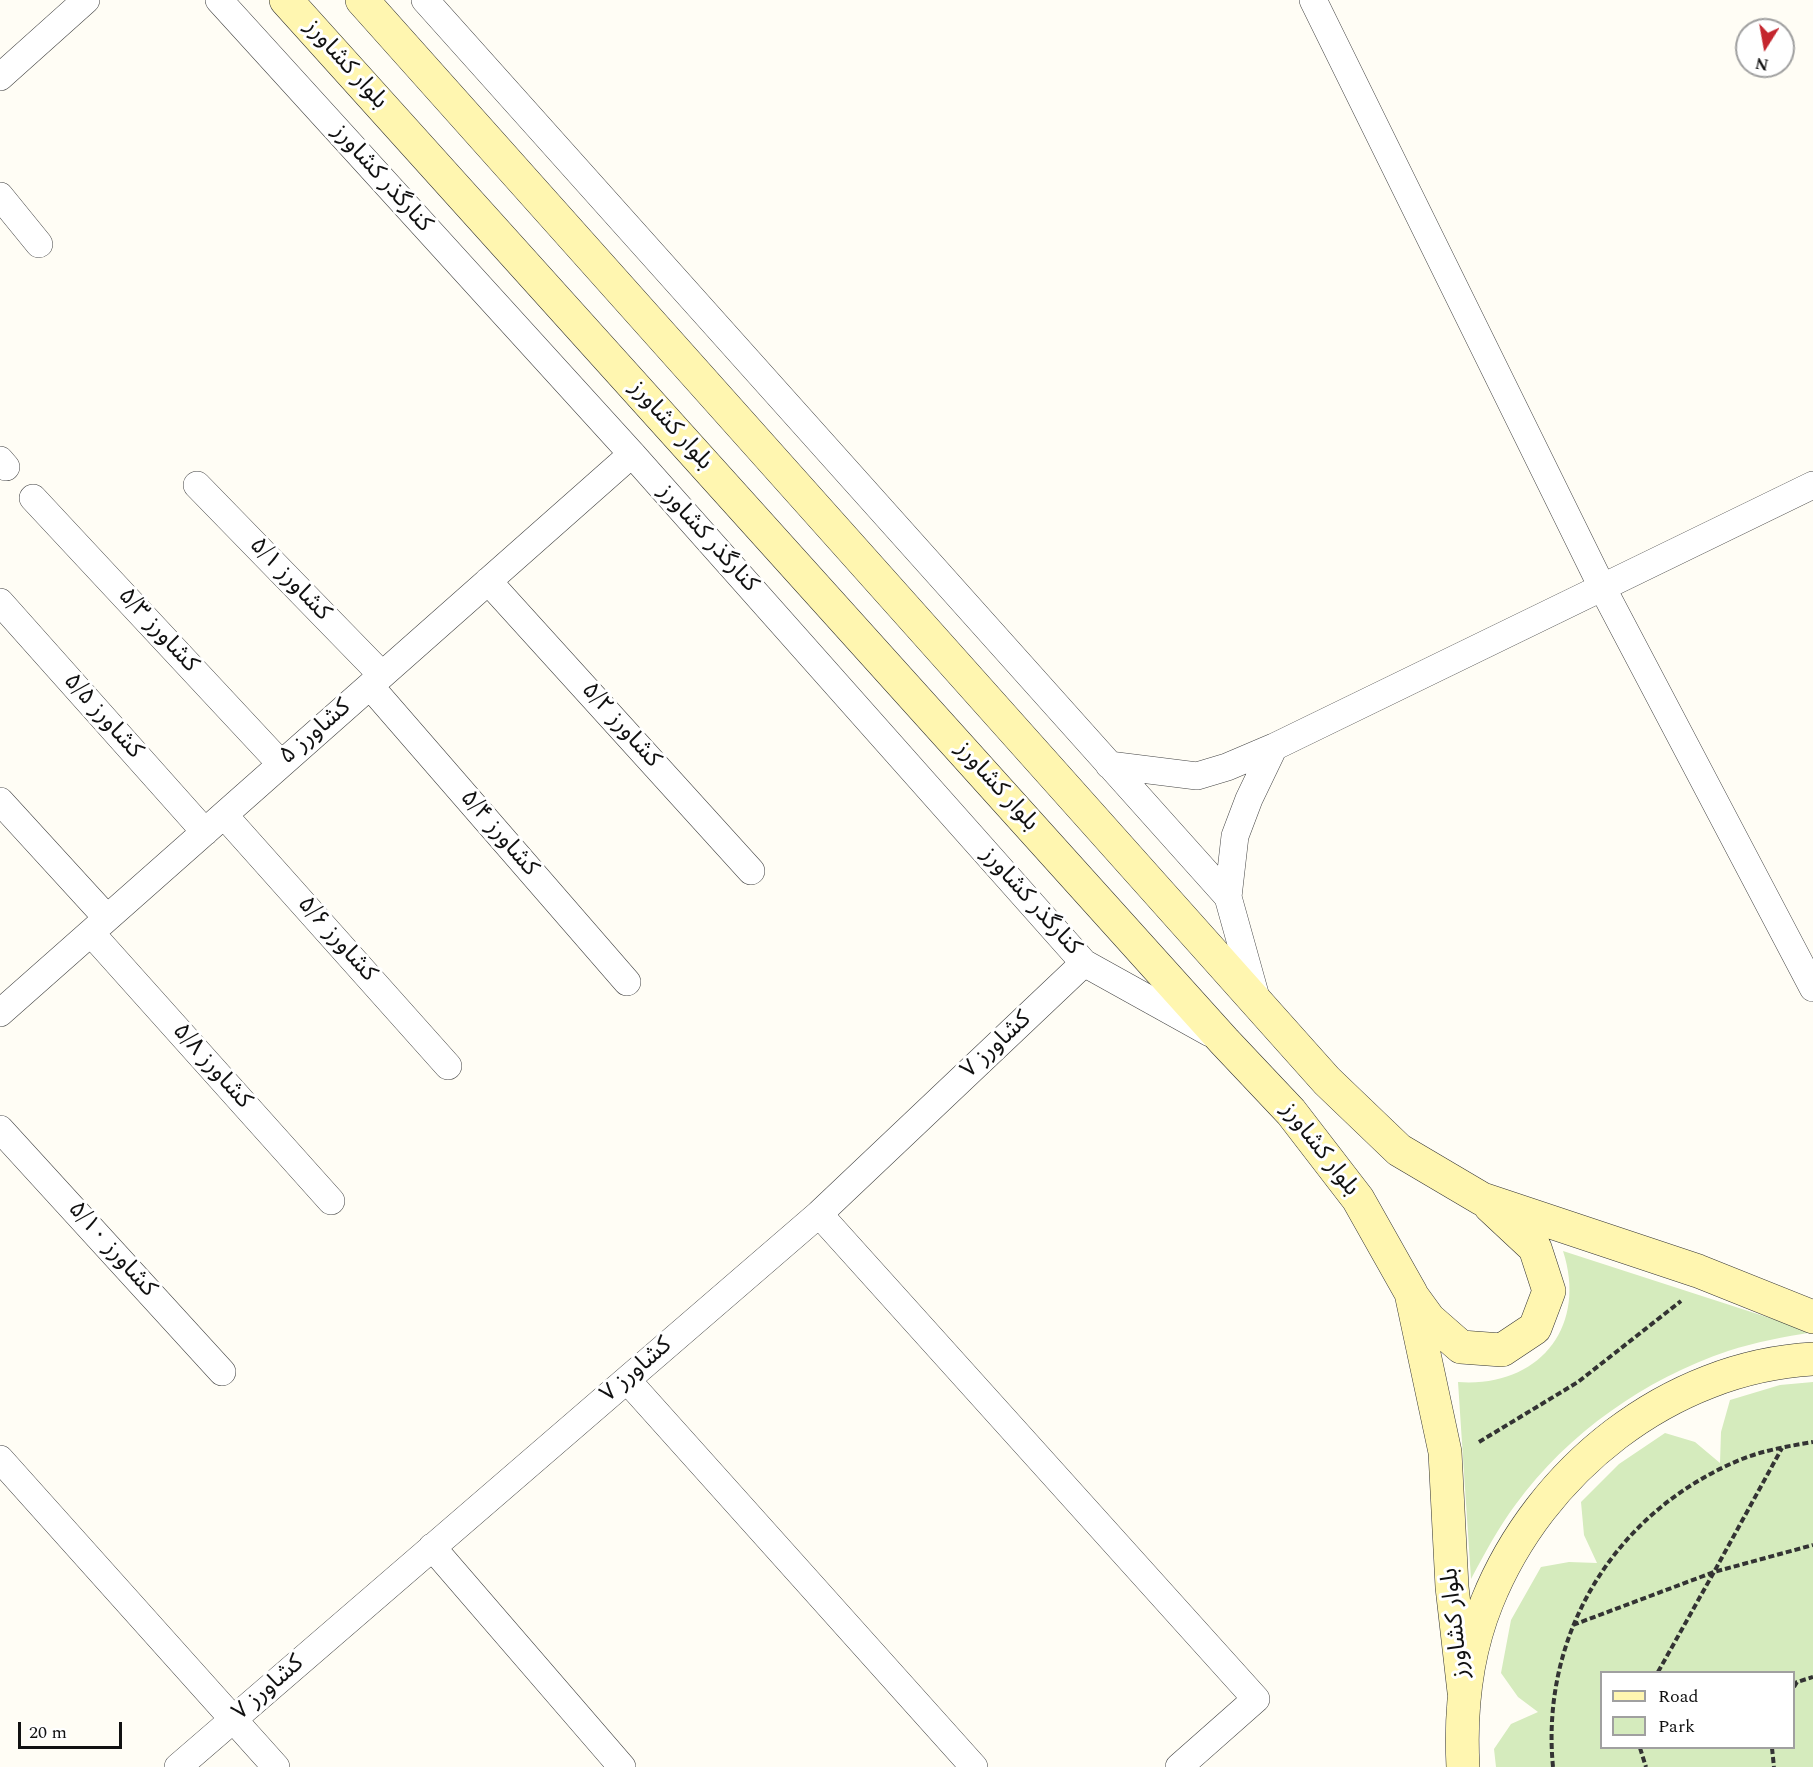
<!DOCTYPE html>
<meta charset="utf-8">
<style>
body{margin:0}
#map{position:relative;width:1813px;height:1767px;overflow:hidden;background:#fffdf5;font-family:Spectral,serif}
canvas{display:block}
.legend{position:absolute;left:1600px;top:1671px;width:195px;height:78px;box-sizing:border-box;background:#fff;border:2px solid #a0a0a0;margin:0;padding:8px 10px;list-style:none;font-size:18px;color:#111}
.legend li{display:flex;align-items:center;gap:12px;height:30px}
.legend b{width:30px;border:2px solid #a0a0a0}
.north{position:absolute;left:1735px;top:18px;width:60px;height:60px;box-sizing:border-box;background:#fff;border:2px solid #a0a0a0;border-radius:50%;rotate:191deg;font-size:16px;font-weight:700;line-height:24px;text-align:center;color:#111}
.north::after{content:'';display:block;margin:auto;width:21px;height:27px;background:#c4262e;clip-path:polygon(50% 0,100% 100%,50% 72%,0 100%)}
.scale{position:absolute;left:18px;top:1722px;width:104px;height:27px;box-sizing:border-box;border:3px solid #111;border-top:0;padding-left:8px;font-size:18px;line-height:21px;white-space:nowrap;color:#111;-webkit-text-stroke:4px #fff;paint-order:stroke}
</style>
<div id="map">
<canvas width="1813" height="1767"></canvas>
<ul class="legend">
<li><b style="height:8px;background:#fff6b0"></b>Road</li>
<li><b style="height:16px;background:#d5ebbd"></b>Park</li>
</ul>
<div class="north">N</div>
<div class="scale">20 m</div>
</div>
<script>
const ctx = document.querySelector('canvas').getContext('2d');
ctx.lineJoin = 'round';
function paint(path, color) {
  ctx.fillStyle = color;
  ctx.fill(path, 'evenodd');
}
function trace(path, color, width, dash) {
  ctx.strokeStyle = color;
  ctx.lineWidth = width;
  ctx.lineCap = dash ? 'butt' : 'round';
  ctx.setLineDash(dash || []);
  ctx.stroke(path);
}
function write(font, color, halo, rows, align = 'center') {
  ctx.font = font + ' Spectral,"Noto Sans Arabic",serif';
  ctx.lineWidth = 6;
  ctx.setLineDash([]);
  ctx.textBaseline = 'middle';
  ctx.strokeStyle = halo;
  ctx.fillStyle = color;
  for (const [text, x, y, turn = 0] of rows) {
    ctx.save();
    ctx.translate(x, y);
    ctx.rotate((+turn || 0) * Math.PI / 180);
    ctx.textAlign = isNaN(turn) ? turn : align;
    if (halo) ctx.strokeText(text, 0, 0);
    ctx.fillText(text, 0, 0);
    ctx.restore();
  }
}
paint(new Path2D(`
 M 1563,1251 L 1813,1332 C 1784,1337 1756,1342 1728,1351 C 1645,1379 1568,1433 1516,1504 C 1498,1528 1485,1553 1471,1579 L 1458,1382 C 1538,1388 1588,1328 1563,1251 Z
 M 1813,1382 L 1813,1767 L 1496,1767 L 1494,1749 L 1511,1724 L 1538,1712 L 1518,1697 L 1501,1673 L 1511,1620 L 1541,1567 L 1569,1562 L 1597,1563 L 1584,1535 L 1581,1502 L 1619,1464 L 1665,1433 L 1695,1442 L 1720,1463 L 1721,1432 L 1730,1400 L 1780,1385 ZM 1602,1672 L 1794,1672 L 1794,1748 L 1602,1748 Z`), '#d5ebbd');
const minor = new Path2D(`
 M 219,0 L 632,454 L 1084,963 L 1210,1033
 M 425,0 L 1228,897 L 1257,1001
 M 1313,0 L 1602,587 L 1813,988
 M 0,77 L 86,0
 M 0,196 L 39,244
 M 0,460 L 6,467
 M 197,485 L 382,675
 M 33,498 L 281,764
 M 488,581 L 751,871
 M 0,602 L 205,832
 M 370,686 L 627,982
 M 1109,765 L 1197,776 L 1227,767 L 1274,747 L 1813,485
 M 0,801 L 107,918
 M 224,815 L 448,1066
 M 1228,897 L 1235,836 L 1249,799 L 1274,747
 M 91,933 L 331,1201
 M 0,1013 L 632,454
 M 0,1129 L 222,1372
 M 819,1214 L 1256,1699 L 1179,1767
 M 627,1380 L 974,1767
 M 0,1459 L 276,1767
 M 432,1547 L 622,1767
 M 178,1767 L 819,1214 L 1084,963`);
const secondary = new Path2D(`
 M 286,0 L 1224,1041 L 1291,1112 L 1358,1199 L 1411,1293 L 1445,1452 L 1452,1587 L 1464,1692
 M 362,0 L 1327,1081 L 1399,1150 L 1482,1199 L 1698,1271 L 1813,1317
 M 1413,1297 L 1429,1319 L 1461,1347 L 1502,1350 L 1535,1328 L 1549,1291 L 1535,1248 L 1490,1206
 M 1463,1767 C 1460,1711 1466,1654 1487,1602 C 1540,1470 1669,1367 1813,1359`);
trace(minor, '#444', 28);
trace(secondary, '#333', 34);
trace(new Path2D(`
 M 1479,1442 L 1578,1382 L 1681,1301
 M 1573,1625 L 1714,1572 L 1782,1448
 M 1658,1672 L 1714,1572 L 1813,1545
 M 1794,1687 L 1797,1682 L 1813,1677
 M 1640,1748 L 1646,1767
 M 1772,1748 L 1774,1767
 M 1553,1767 C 1540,1632 1617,1510 1742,1459 C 1765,1450 1789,1446 1813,1442`), '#333', 4, [6, 3]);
trace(minor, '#fff', 27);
trace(secondary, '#fff6b0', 33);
write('24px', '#111', '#fff', [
 ["بلوار کشاورز",345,65,48],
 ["کنارگذر کشاورز",381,179,48],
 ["بلوار کشاورز",670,426,48],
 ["کنارگذر کشاورز",707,539,48],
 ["کشاورز ۵/۱",289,580,46],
 ["کشاورز ۵/۳",157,631,47],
 ["کشاورز ۵/۵",102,717,48],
 ["کشاورز ۵/۲",620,726,48],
 ["کشاورز ۵",316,733,-41],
 ["بلوار کشاورز",996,787,48],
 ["کشاورز ۵/۴",498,834,49],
 ["کنارگذر کشاورز",1030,902,48],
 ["کشاورز ۵/۶",336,940,48],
 ["کشاورز ۷",997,1046,-43],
 ["کشاورز ۵/۸",211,1067,48],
 ["بلوار کشاورز",1319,1150,52],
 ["کشاورز ۵/۱۰",111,1250,48],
 ["کشاورز ۷",637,1371,-41],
 ["بلوار کشاورز",1457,1623,-96],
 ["کشاورز ۷",269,1689,-41]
]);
</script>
